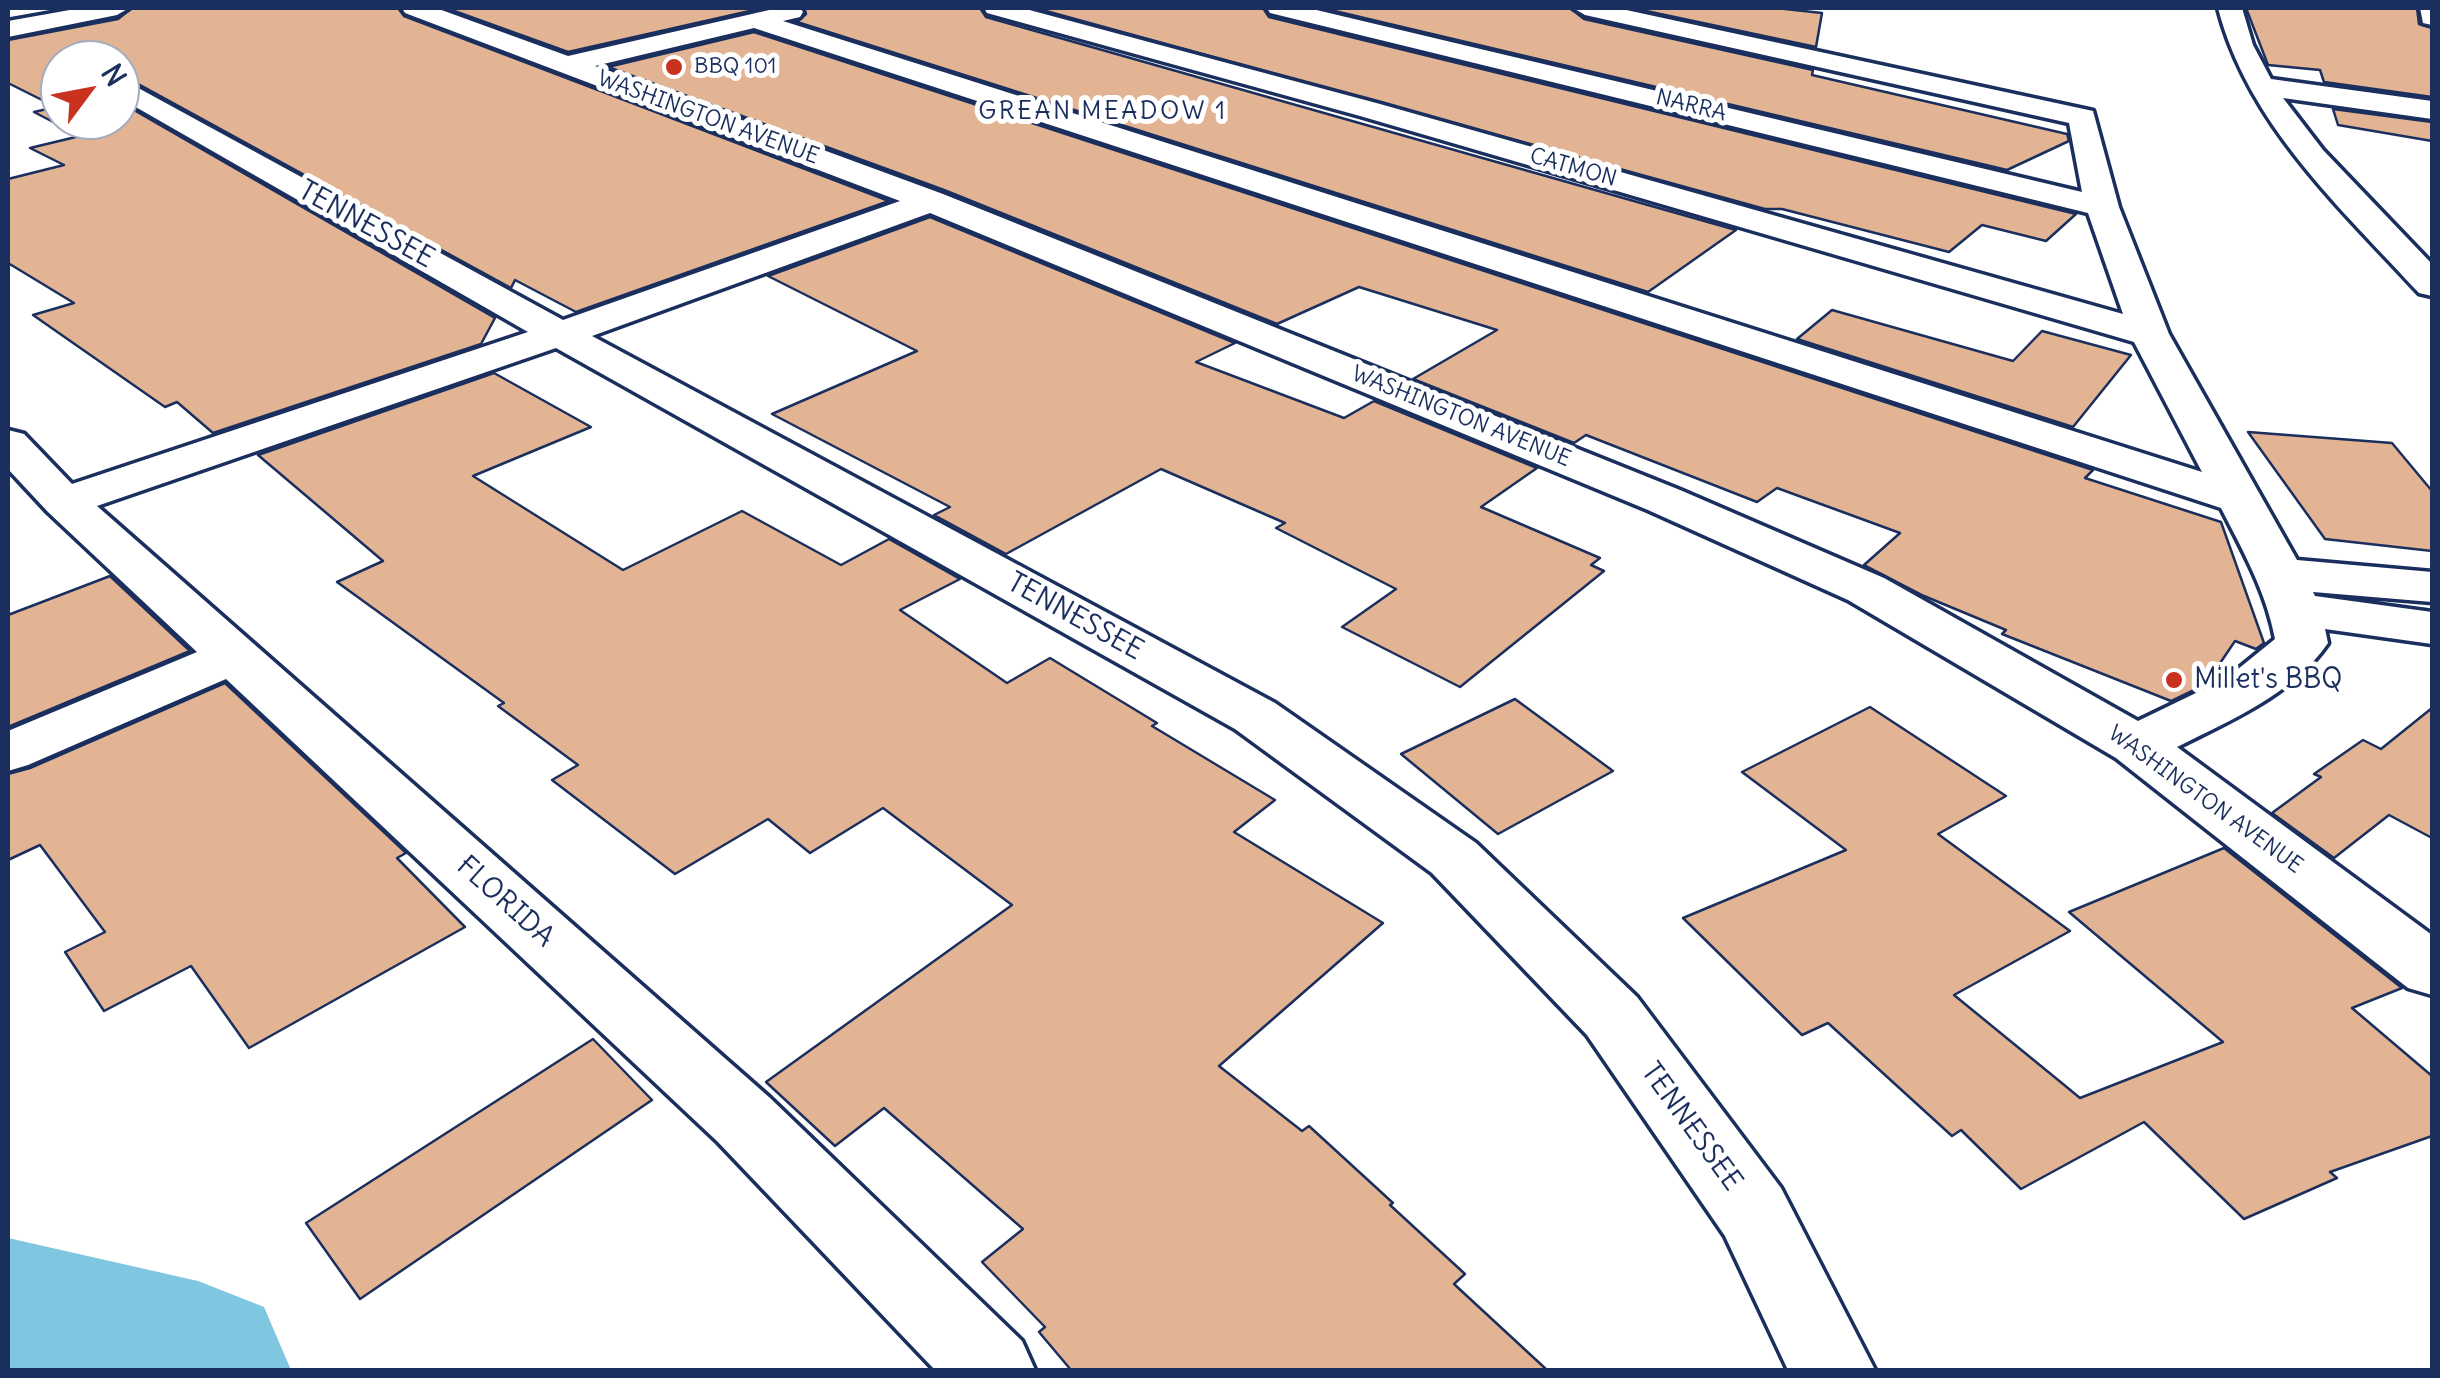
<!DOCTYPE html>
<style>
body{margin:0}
#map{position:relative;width:2440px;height:1378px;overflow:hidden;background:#fff;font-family:Delius,sans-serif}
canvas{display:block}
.frame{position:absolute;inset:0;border:10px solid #1b2f5e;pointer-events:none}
.north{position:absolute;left:40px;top:40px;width:100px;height:100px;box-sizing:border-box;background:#fff;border:2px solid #a4acbf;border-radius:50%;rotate:58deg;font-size:28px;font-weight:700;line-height:40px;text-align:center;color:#1b2f5e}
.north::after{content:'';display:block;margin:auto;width:35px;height:45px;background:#c8321e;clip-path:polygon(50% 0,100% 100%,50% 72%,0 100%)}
</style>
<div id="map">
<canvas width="2440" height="1378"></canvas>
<div class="frame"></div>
<div class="north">N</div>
</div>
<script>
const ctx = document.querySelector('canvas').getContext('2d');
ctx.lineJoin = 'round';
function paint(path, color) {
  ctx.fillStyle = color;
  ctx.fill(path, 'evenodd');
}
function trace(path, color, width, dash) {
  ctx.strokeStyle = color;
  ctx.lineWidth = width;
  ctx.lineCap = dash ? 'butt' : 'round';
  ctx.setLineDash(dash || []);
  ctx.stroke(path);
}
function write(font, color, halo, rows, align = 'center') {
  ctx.font = font + ' Delius,sans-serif';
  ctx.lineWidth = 10;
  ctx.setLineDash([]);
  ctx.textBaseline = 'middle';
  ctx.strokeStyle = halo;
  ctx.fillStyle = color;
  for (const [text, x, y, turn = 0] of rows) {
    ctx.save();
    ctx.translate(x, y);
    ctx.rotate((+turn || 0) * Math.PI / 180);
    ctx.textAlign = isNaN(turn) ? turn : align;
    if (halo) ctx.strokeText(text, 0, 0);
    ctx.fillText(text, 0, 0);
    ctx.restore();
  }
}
paint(new Path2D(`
 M 8,1238 L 198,1281 L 264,1307 L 291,1370 L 8,1370 Z`), '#7fc6e0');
const building = new Path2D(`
 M 132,8 L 398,8 L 404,16 L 889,201 L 576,312 L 515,280 L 511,288 L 120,74 L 120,60 L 60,60 L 60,120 L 120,120 L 120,102 L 495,318 L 481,344 L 213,433 L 177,402 L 165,407 L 33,315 L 74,303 L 8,263 L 8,179 L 64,165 L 30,148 L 80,136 L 34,112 L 56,107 L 8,83 L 8,40 L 118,19 Z
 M 446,8 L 763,8 L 568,52 Z
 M 804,8 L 980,8 L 986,17 L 1736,230 L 1648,292 L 797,22 L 806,14 Z
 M 1035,8 L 1263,8 L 1269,17 L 2076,214 L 2046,241 L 1982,225 L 1949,252 L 1782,209 L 1765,209 Z
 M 1322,8 L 1570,8 L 1584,19 L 1813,70 L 1812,75 L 2067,134 L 2069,141 L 2007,170 Z
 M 1632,8 L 1776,8 L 1822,13 L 1816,47 Z
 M 2246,8 L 2417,8 L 2419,24 L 2432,28 L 2432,97 L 2324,82 L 2320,70 L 2268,65 Z
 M 754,32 L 2093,470 L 2085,478 L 2221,522 L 2264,643 L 2256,649 L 2235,641 L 2206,684 L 2171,701 L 2002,634 L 2006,630 L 1924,596 L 1864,565 L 1900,533 L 1777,488 L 1757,502 L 1586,435 L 1574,443 L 1413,379 L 1497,330 L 1359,287 L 1277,324 L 944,190 L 608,67 Z
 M 2333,109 L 2432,122 L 2432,141 L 2338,125 Z
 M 930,217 L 1235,343 L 1196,362 L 1344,418 L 1374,401 L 1537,468 L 1481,507 L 1600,558 L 1591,565 L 1604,571 L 1460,687 L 1342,627 L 1396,589 L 1276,528 L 1285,523 L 1161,469 L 1006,554 L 934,515 L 950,507 L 772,414 L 917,351 L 768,276 Z
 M 1832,310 L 2013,361 L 2042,331 L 2131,355 L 2073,427 L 1797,339 Z
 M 494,373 L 591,427 L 473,476 L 623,570 L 742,511 L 841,565 L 889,539 L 960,579 L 900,610 L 1007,683 L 1050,658 L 1157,723 L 1152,726 L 1275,800 L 1234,832 L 1383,923 L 1219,1066 L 1302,1131 L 1309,1126 L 1393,1203 L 1390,1205 L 1465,1274 L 1454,1284 L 1547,1370 L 1071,1370 L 1039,1332 L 1045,1327 L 982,1262 L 1023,1229 L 884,1108 L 835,1146 L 766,1082 L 1012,905 L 883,808 L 810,853 L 768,819 L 675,874 L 552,780 L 578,765 L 498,706 L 504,703 L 337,582 L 383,561 L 258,455 Z
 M 2248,432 L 2392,443 L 2432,491 L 2432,551 L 2325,539 Z
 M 110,576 L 190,651 L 8,727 L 8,615 Z
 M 225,683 L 403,850 L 406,853 L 397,858 L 465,927 L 249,1048 L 191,966 L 104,1011 L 65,952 L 105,932 L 40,845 L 8,860 L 8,774 L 30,768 Z
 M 1515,699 L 1613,771 L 1498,834 L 1401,754 Z
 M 1870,707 L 2006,796 L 1938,834 L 2070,931 L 1954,995 L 2063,1084 L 2080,1098 L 2223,1042 L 2069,912 L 2224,848 L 2402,988 L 2352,1008 L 2432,1076 L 2432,1136 L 2330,1172 L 2337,1178 L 2244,1219 L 2144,1122 L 2021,1189 L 1961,1130 L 1952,1136 L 1828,1023 L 1802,1035 L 1683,918 L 1846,850 L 1742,772 Z
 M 2432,708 L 2432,838 L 2389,815 L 2334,858 L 2272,813 L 2321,777 L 2314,774 L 2363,740 L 2381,749 Z
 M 593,1039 L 652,1100 L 360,1299 L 306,1223 Z`);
paint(building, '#e2b493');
trace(building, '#1b2f5e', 2.5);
const minor = new Path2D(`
 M 81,8 L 129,8 L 117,15 L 8,37 L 8,21 Z
 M 402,8 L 436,8 L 568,56 L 778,8 L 800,8 L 803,12 L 800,17 L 783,21 L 2202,472 L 2134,342 L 1360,116 L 987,13 L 984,8 L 1022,8 L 1380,104 L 2123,314 L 2088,213 L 1270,13 L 1267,8 L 1308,8 L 2082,192 L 2069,123 L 1585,15 L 1573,8 L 1617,8 L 2093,111 L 2119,207 L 2169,334 L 2297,560 L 2432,572 L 2432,602 L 2313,592 L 2315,596 L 2432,612 L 2432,644 L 2325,629 L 2328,643 C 2293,694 2231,720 2177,747 L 2432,935 L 2432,995 L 2408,988 L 2116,758 L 1848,600 L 1648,510 L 930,213 L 592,336 L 1275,703 L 1476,843 L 1637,997 L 1781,1188 L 1875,1370 L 1788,1370 L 1725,1236 L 1587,1035 L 1432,873 L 1235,729 L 556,348 L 97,506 L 770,1098 L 1022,1341 L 1035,1370 L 935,1370 L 718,1142 L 226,679 L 28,765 L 8,771 L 8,731 L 197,652 L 48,512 L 8,469 L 8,430 L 24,434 L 72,484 L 528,332 L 120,98 L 120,78 L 563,320 L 900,201 L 405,13 ZM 754,28 L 2221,508 C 2243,551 2266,591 2275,639 L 2227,678 L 2138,721 L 1884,578 L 1680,490 L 943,194 L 595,66 Z
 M 2218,8 L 2242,8 L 2253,45 L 2271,79 L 2432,101 L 2432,119 L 2283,98 L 2323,150 L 2432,264 L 2432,296 L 2419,293 C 2340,207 2248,124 2218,8 Z
 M 2420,8 L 2432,8 L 2432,25 L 2423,23 Z`);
trace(minor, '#1b2f5e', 7);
paint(minor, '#fff');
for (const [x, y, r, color] of [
 [674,67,10,"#c8321e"],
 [2174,680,10,"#c8321e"]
]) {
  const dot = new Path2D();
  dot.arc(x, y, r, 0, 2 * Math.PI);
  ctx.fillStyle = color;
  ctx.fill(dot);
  trace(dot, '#fff', 4);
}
write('22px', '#1b2f5e', '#fff', [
 ["BBQ 101",694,67]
], 'left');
write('22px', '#1b2f5e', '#fff', [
 ["NARRA",1691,106,14],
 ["WASHINGTON AVENUE",708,118,20],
 ["CATMON",1573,168,16],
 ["WASHINGTON AVENUE",1461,417,22],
 ["WASHINGTON AVENUE",2205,800,36]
]);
ctx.letterSpacing = '2.5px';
write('25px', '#1b2f5e', '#fff', [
 ["GREAN MEADOW 1",1103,112]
]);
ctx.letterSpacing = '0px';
write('28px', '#1b2f5e', '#fff', [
 ["TENNESSEE",366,225,29],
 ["TENNESSEE",1075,617,29],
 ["FLORIDA",505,902,42],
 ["TENNESSEE",1691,1127,54]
]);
write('28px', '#1b2f5e', '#fff', [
 ["Millet's BBQ",2194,680]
], 'left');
</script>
